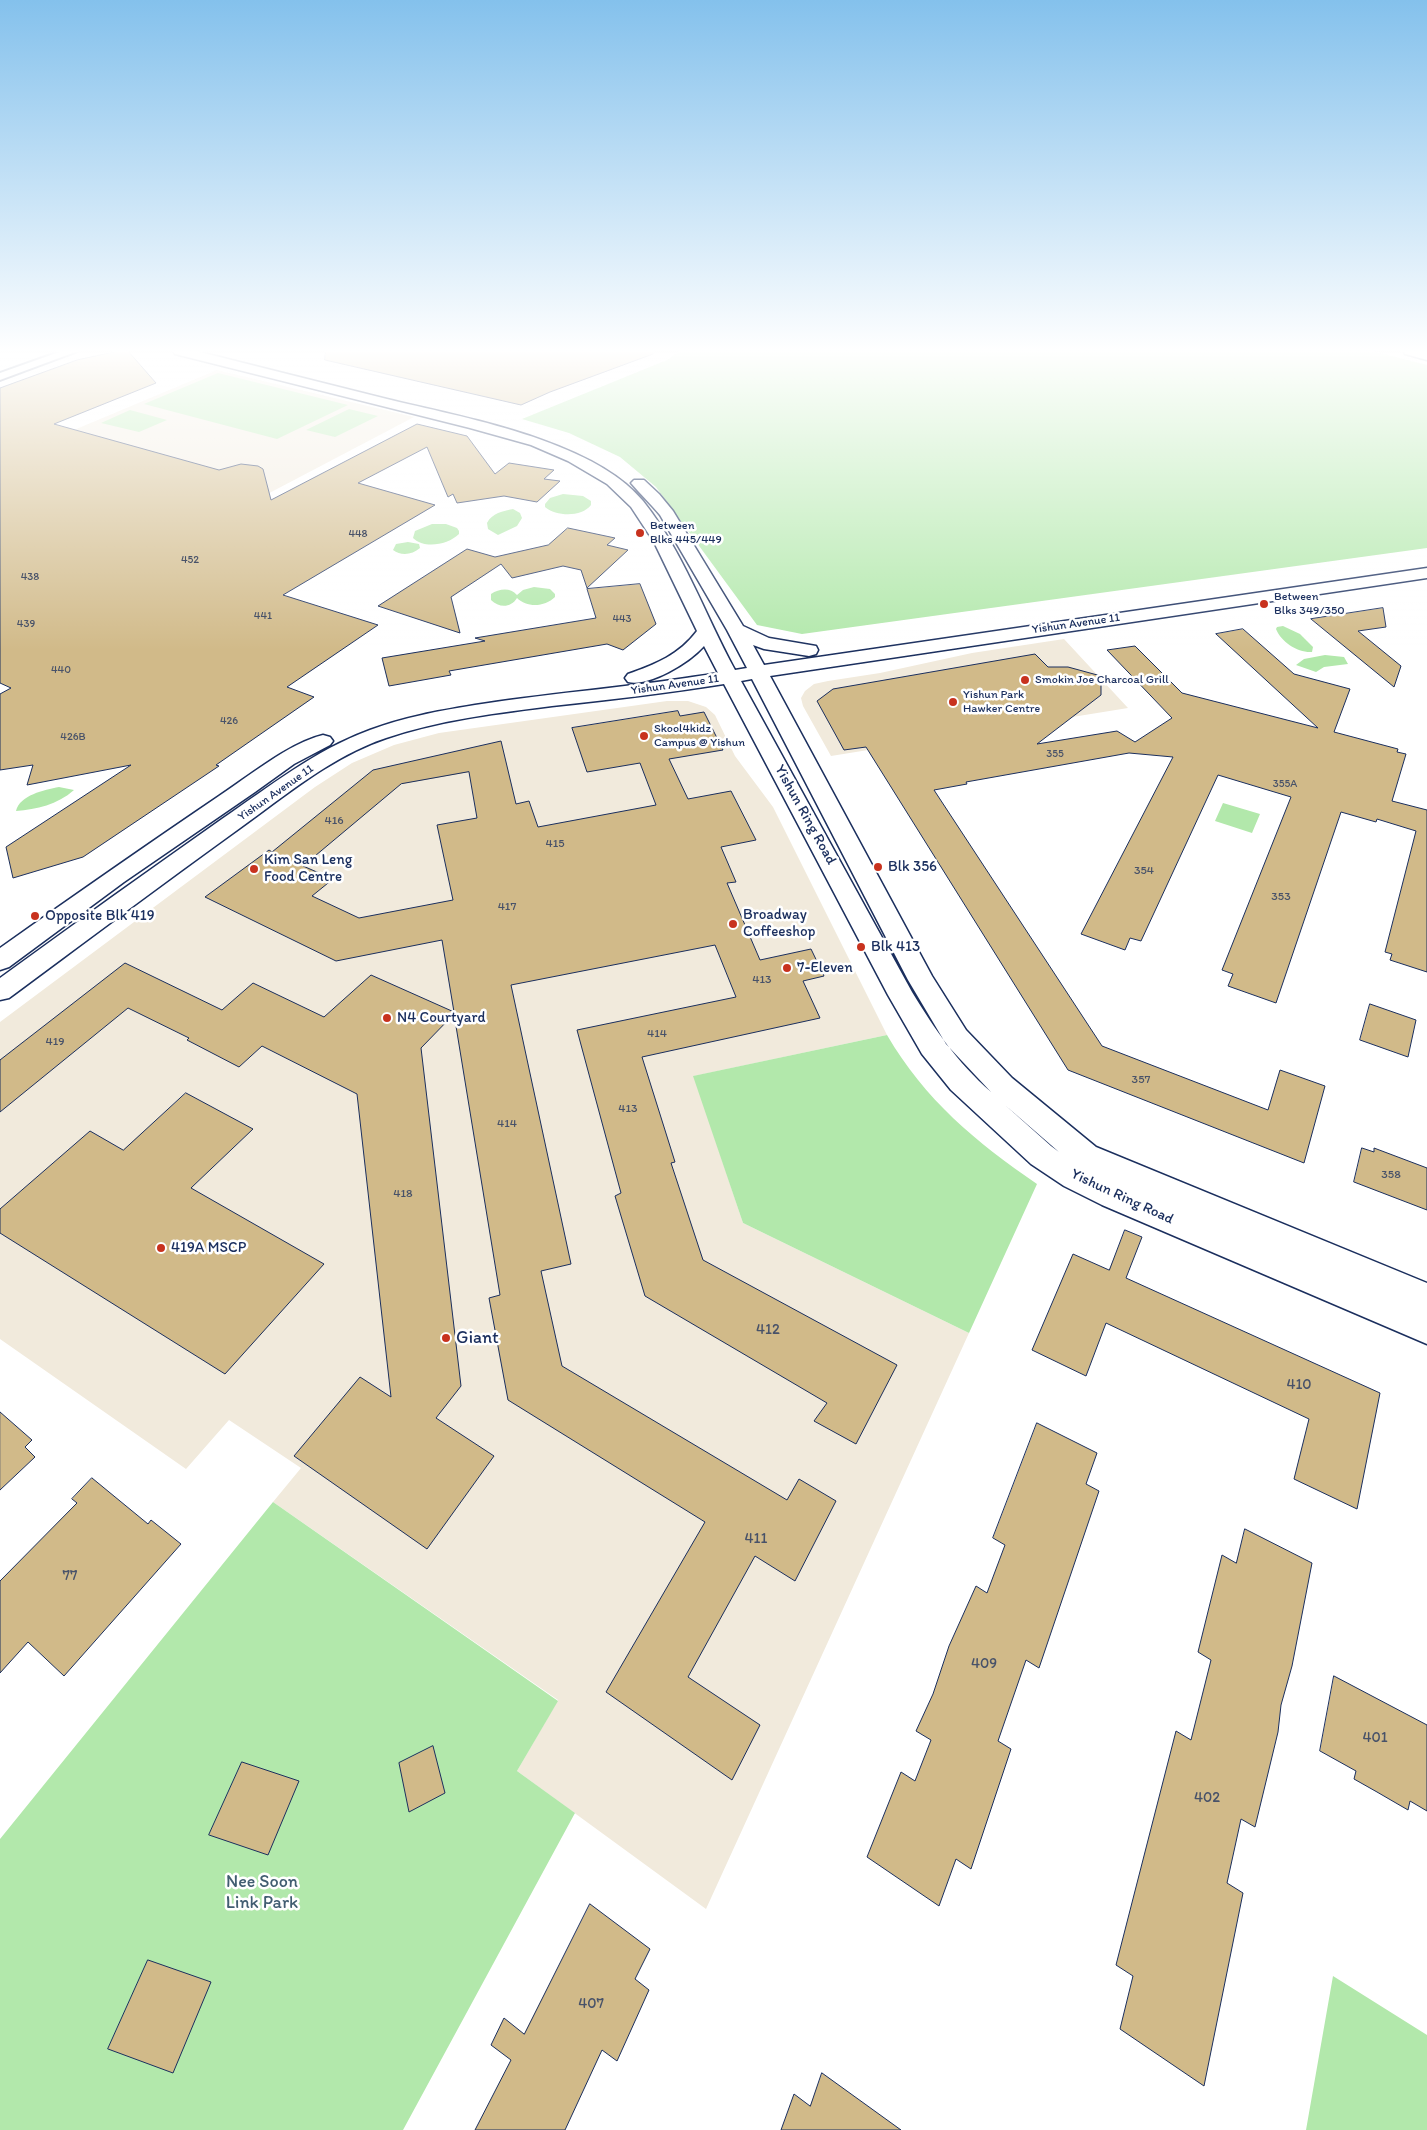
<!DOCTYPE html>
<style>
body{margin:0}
canvas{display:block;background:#fff}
</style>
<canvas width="1427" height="2130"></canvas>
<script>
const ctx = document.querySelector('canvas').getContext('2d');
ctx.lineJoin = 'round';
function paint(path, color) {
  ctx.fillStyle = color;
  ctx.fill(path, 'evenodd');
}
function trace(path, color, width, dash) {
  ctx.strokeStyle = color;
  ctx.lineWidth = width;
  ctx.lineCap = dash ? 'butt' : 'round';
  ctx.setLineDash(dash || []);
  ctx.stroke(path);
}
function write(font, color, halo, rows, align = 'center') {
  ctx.font = font + ' Itim,sans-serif';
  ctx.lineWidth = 5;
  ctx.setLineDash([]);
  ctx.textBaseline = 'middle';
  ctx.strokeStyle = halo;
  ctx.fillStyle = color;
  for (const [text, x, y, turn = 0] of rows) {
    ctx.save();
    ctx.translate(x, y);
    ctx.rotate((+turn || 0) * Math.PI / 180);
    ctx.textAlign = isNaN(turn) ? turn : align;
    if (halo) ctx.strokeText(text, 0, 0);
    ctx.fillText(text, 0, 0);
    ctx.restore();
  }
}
paint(new Path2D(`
 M 217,370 L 414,417 L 121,571 L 0,461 Z
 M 1064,639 L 1128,708 L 831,756 L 803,706 L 801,698 L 805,691 L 814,684 L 828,681 L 880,673 L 972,653 Z
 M 667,701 L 688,701 L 706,707 L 715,715 L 735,756 L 773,807 L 887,1035 L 694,1076 L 743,1223 L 969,1333 L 706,1909 L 517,1771 L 558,1700 L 273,1502 L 301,1468 L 229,1420 L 186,1469 L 0,1339 L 0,1022 L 315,787 L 352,763 L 394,745 L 439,733 Z`), '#f1eadc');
paint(new Path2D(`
 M 680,351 L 1372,351 L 1427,365 L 1427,548 L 802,634 L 757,625 L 656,487 L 620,457 L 569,433 L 522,419 L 667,360 Z
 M 218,373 L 348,405 L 277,439 L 144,404 Z
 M 349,409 L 378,416 L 335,437 L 306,430 Z
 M 130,410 L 167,420 L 139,432 L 101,423 Z
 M 563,494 L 583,496 L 591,501 L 591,505 C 582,517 557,517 545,507 L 545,504 L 550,498 Z
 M 513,509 L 520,513 L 522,518 L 517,526 L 498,535 L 488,529 L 487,523 C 492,513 503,511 513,509 Z
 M 432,524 L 446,524 L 457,528 L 459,531 L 459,534 C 448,545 424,549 413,538 L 415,531 Z
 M 408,542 L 419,544 L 420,548 C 412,555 401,556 393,550 L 396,544 Z
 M 534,587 L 550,589 L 555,594 L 555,597 C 545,607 527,608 517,598 C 511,608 499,608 491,600 L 491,594 C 499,589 510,587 517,595 L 523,590 Z
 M 1283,626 L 1300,634 L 1313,647 L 1312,652 C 1298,653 1281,642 1276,629 L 1277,627 Z
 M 1325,655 L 1344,657 L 1348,664 L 1324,667 L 1316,672 L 1296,665 L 1304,659 Z
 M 59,787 L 74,790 C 57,805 37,809 16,811 C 20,795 44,790 59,787 Z
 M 1223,803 L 1260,814 L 1252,833 L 1215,821 Z
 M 887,1035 C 925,1100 976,1142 1037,1184 L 969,1333 L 743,1223 L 693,1076 Z
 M 273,1502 L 558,1701 L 517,1771 L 575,1813 L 403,2130 L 0,2130 L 0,1839 Z
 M 1333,1976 L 1427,2035 L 1427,2130 L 1306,2130 Z`), '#b2e8ab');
const building = new Path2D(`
 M 119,351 L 128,351 L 156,383 L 54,424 L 219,470 L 241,464 L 258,466 L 263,469 L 271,500 L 417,424 L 467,436 L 495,474 L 509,463 L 554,470 L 544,479 L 560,481 L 537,502 L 504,496 L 457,503 L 453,494 L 448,497 L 427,447 L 358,483 L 435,505 L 283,595 L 378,625 L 287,687 L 314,697 L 216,765 L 219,766 L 83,857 L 13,878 L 6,847 L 131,765 L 27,785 L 33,765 L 0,770 L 0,694 L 11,688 L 0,683 L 0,388 L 77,360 Z
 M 326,351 L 653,351 L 653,354 L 550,392 L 521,405 L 325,360 Z
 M 568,528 L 615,538 L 607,545 L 628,550 L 587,588 L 581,570 L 563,566 L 512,578 L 501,564 L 451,597 L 460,633 L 378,606 L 467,549 L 495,557 L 548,545 Z
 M 640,584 L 656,624 L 623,650 L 607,644 L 449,671 L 451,675 L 389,686 L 382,658 L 485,641 L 475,638 L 596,618 L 587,589 Z
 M 1383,608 L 1386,627 L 1358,631 L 1401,666 L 1394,687 L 1311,619 Z
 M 1243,629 L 1294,674 L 1350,689 L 1334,732 L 1398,749 L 1397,752 L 1406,754 L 1392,801 L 1427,810 L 1427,972 L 1390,960 L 1392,954 L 1385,952 L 1416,831 L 1377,819 L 1376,822 L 1341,812 L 1276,1003 L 1228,986 L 1233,974 L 1222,970 L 1291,797 L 1218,775 L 1141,941 L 1130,938 L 1125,950 L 1081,934 L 1173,757 L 1129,753 L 966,782 L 967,784 L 934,790 L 1102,1046 L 1268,1110 L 1280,1070 L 1325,1086 L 1304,1163 L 1068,1070 L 866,747 L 844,750 L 817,701 L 833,689 L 1035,654 L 1048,667 L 1068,667 L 1101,676 L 1101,695 L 1037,744 L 1117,731 L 1135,742 L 1172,718 L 1107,650 L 1135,646 L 1182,693 L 1318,728 L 1216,634 Z
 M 678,711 L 680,716 L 704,712 L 723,750 L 669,759 L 688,799 L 731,791 L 756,840 L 721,847 L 736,882 L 727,883 L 760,960 L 811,949 L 824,976 L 803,981 L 820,1018 L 642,1057 L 675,1162 L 671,1163 L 703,1260 L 897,1365 L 856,1444 L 814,1421 L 827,1403 L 645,1296 L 615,1196 L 621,1193 L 577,1030 L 736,997 L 715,945 L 511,985 L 571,1264 L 541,1271 L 562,1366 L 787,1500 L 799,1479 L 836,1501 L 795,1581 L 755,1556 L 688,1677 L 760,1725 L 732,1780 L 606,1692 L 705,1522 L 508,1400 L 489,1298 L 500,1295 L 454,1014 L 421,1048 L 461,1386 L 436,1418 L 494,1456 L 427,1549 L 294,1456 L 360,1377 L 391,1397 L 357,1094 L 262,1046 L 239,1067 L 187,1040 L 189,1038 L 128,1008 L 0,1112 L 0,1060 L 125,963 L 222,1010 L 253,983 L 324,1017 L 371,975 L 454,1012 L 442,940 L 336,961 L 205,897 L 269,850 L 272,852 L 373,770 L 501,741 L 516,804 L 529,801 L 538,827 L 656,805 L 640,763 L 587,772 L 572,728 ZM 469,772 L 477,818 L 437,825 L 453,900 L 359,918 L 312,896 L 333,879 L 303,866 L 401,784 Z
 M 1370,1004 L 1416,1020 L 1408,1057 L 1360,1040 Z
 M 186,1093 L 253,1129 L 191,1188 L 324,1264 L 225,1374 L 0,1233 L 0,1209 L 90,1131 L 123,1150 Z
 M 1362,1148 L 1374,1152 L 1374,1148 L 1427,1168 L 1427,1210 L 1354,1182 Z
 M 1125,1230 L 1142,1237 L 1126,1278 L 1380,1393 L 1357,1509 L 1294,1479 L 1309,1419 L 1106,1323 L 1086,1376 L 1032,1350 L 1073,1254 L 1109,1270 Z
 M 0,1412 L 32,1440 L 25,1447 L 35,1457 L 0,1490 Z
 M 1037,1423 L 1097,1453 L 1086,1484 L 1099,1491 L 1039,1668 L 1026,1660 L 998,1741 L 1011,1749 L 971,1869 L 956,1859 L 939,1906 L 867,1857 L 901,1772 L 915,1781 L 931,1740 L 916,1731 L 933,1694 L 949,1646 L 976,1586 L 987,1593 L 1005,1545 L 993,1538 Z
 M 92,1478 L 148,1524 L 151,1520 L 181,1544 L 64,1676 L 28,1642 L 0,1673 L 0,1581 L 77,1503 L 72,1499 Z
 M 1245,1529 L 1312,1563 L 1292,1666 L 1281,1705 L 1278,1732 L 1255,1827 L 1241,1819 L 1227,1883 L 1243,1893 L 1204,2086 L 1120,2029 L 1133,1976 L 1116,1965 L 1176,1731 L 1191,1740 L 1211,1660 L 1198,1652 L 1222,1555 L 1236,1563 Z
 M 1334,1676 L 1427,1725 L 1427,1811 L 1410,1801 L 1408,1810 L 1377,1792 L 1354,1779 L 1356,1771 L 1320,1751 Z
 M 433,1746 L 445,1793 L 409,1812 L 399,1763 Z
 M 242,1762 L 299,1781 L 268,1855 L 209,1835 Z
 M 590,1904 L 650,1949 L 635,1979 L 649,1990 L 617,2061 L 602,2050 L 565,2130 L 475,2130 L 511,2060 L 491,2045 L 504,2018 L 524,2034 Z
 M 148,1960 L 211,1982 L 173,2073 L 108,2049 Z
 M 822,2073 L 901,2130 L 781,2130 L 794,2094 L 810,2106 Z`);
paint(building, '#d1ba89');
trace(building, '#1b2f5e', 1);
const street = new Path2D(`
 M 62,351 L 78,351 L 0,380 L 0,373 Z`);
const secondary = new Path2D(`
 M 173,351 L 196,351 C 259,367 323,383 387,399 C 461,417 593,440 643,501 C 683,551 705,615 735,670 L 747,668 L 727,630 L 660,515 C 651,504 640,494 631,483 L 634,480 L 644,480 L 659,494 L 673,511 L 743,626 L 769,638 L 816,646 L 818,650 L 816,654 L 809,656 L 764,649 L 753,645 L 764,665 L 1427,568 L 1427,578 L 770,676 L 932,976 L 966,1030 L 1012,1078 L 1096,1147 L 1427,1283 L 1427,1313 L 1106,1178 L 1427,1313 L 1427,1344 L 1102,1205 L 1064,1186 L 1031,1164 L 951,1090 L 922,1054 L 888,995 L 724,684 C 667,693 609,700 552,706 C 496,713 439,720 386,738 C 332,756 286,795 240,828 C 162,884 86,941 9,998 L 0,1000 L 0,978 C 74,924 148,871 222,819 C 269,787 315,750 370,730 C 404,717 439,711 475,705 C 556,692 637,687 718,673 L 704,646 C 690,662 650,687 628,682 L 625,678 L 628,674 C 656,664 679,655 697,631 L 654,542 L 631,507 L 607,484 L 568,461 L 531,445 L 470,428 L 175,354 ZM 752,679 L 908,980 L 946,1044 L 991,1092 C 956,1061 936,1031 912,992 L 741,681 ZM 1005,1105 L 1059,1152 L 1051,1146 Z
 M 1403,351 L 1427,352 L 1427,360 L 1405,354 Z
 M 323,735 L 330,737 L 333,741 L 330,745 L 294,764 L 255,792 L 124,882 L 9,967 L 0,970 L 0,948 C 72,897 145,846 219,796 C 248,777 289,743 323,735 Z`);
trace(street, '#1b2f5e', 4);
trace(secondary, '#1b2f5e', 3);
paint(street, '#fff');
paint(secondary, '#fff');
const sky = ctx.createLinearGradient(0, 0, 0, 650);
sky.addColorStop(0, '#84c1ec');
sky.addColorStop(0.54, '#fff');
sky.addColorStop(1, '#ffffff00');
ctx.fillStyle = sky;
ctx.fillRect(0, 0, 1427, 650);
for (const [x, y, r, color] of [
 [640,533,5,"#c8321e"],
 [1264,604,5,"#c8321e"],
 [1025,680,5,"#c8321e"],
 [953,702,5,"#c8321e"],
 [644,736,5,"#c8321e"],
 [878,867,5,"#c8321e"],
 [254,869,5,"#c8321e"],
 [35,916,5,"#c8321e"],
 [733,924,5,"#c8321e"],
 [861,947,5,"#c8321e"],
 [787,968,5,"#c8321e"],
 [387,1018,5,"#c8321e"],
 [161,1248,5,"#c8321e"],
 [446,1338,5,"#c8321e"]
]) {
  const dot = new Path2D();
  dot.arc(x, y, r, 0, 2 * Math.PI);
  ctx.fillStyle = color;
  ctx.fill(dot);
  trace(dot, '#fff', 2);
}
write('11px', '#485269', null, [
 ["448",358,534],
 ["452",190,560],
 ["438",30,577],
 ["441",263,616],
 ["443",622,619],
 ["439",26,624],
 ["440",61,670],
 ["426",229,721],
 ["426B",73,737],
 ["355",1055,754],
 ["355A",1285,784]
]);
write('12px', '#1b2f5e', '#fff', [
 ["Between",650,526],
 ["Blks 445/449",650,540],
 ["Between",1274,597],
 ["Blks 349/350",1274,611],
 ["Smokin Joe Charcoal Grill",1035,680],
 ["Yishun Park",963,695],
 ["Hawker Centre",963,709],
 ["Skool4kidz",654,729],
 ["Campus @ Yishun",654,743]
], 'left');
write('12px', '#1b2f5e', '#fff', [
 ["Yishun Avenue 11",1076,624,-8],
 ["Yishun Avenue 11",675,685,-8],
 ["Yishun Avenue 11",276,793,-35]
]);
write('12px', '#485269', null, [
 ["416",334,821],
 ["415",555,844],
 ["354",1144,871],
 ["353",1281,897],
 ["417",507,907],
 ["413",762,980],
 ["414",657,1034],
 ["419",55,1042],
 ["357",1141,1080],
 ["413",628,1109],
 ["414",507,1124],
 ["358",1391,1175],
 ["418",403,1194]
]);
write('15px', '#1b2f5e', '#fff', [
 ["Yishun Ring Road",805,815,61],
 ["Yishun Ring Road",1122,1197,25]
]);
write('15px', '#1b2f5e', '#fff', [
 ["Kim San Leng",264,860],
 ["Food Centre",264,877],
 ["Blk 356",888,867],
 ["Broadway",743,915],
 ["Coffeeshop",743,932],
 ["Opposite Blk 419",45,916],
 ["Blk 413",871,947],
 ["7-Eleven",797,968],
 ["N4 Courtyard",397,1018],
 ["419A MSCP",171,1248]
], 'left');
write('15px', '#485269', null, [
 ["412",768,1330],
 ["410",1299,1385],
 ["411",756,1539],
 ["77",70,1576],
 ["409",984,1664],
 ["401",1375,1738],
 ["402",1207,1798],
 ["407",591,2004]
]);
write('18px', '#1b2f5e', '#fff', [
 ["Giant",456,1338]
], 'left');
write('18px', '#415d71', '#fff', [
 ["Nee Soon",262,1882],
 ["Link Park",262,1903]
]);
</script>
